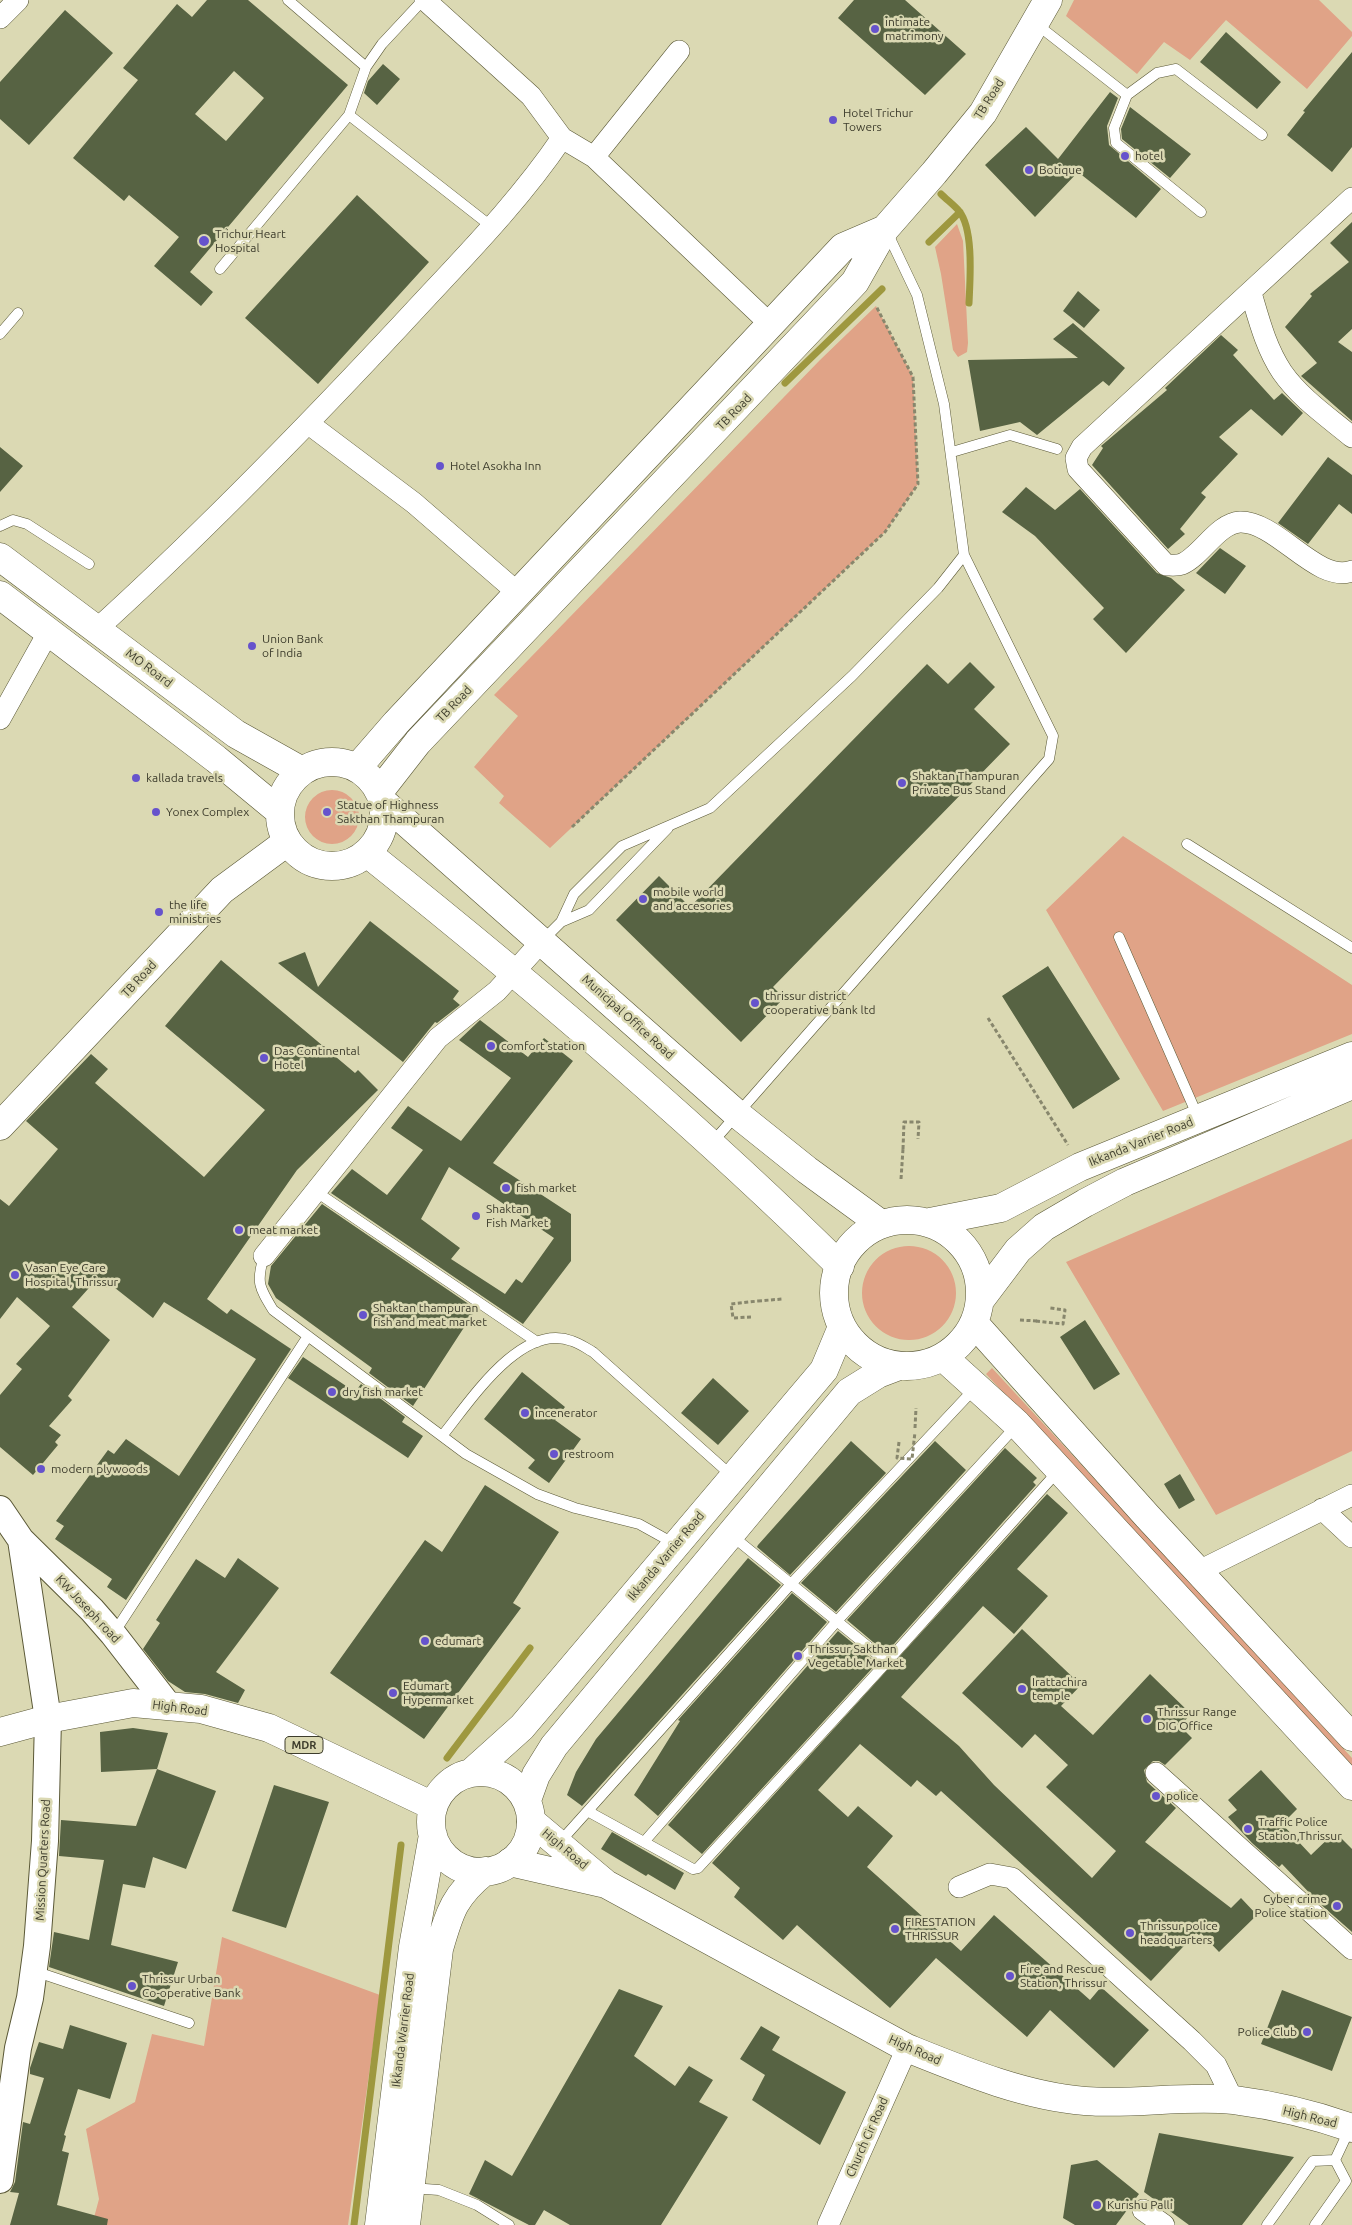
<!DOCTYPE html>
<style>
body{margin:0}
canvas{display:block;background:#dbd9b3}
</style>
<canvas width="1352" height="2225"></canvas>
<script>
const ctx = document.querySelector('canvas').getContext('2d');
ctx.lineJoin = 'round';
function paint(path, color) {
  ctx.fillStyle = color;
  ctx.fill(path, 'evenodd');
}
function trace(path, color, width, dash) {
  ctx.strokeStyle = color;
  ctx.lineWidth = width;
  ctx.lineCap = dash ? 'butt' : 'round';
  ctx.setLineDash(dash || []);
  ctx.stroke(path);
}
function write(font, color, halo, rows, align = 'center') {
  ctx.font = font + ' Ubuntu,sans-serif';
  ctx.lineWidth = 5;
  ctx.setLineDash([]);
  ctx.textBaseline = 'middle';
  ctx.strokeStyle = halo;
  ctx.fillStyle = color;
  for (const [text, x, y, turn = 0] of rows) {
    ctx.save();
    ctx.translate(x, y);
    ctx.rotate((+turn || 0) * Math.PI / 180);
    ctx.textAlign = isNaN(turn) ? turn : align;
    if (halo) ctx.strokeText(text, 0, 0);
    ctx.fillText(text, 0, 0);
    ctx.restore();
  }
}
paint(new Path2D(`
 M 1074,0 L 1319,0 L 1352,32 L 1352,36 L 1307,89 L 1226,20 L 1190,60 L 1164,42 L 1137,74 L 1066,16 Z
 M 957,224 L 963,241 L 968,343 L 967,352 L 958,357 L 953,350 L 941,274 L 935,247 Z
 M 876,306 L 913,377 L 918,484 L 885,532 L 550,848 L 499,803 L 504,796 L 474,767 L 518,716 L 494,695 L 820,360 Z
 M305 817a27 27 0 1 1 54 0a27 27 0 1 1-54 0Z
 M 1123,836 L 1352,985 L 1352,1034 L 1163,1111 L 1046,910 Z
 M 1352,1139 L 1352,1451 L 1216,1515 L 1066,1262 Z
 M862 1293a47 47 0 1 1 94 0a47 47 0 1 1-94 0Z
 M 992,1368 L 1352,1758 L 1352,1770 L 986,1374 Z
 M 222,1937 L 380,1995 L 348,2225 L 92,2225 L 99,2199 L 86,2129 L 135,2102 L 152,2034 L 204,2046 Z`), '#e0a387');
trace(new Path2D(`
 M 941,194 C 947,200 954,205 959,211 C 974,229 970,280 969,303
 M 929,242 L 960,212
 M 785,383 L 882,289
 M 447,1758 L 530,1648
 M 354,2225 L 401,1845`), '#9e983f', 7);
paint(new Path2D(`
 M 207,0 L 248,0 L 348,85 L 190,272 L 213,292 L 201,306 L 154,266 L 179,237 L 129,195 L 124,201 L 73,158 L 138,80 L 123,68 L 177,4 L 192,17 ZM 234,71 L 264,98 L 226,141 L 195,114 Z
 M 854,0 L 905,0 L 966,54 L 925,95 L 838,18 Z
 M 65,10 L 113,53 L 29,145 L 0,119 L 0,82 Z
 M 1226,32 L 1281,82 L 1257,109 L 1200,62 Z
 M 1352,52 L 1352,147 L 1332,172 L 1287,135 L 1305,112 L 1303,111 Z
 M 383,64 L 400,79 L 377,105 L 364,93 L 368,81 Z
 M 1110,92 L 1118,98 L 1107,126 L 1109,145 L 1161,189 L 1136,218 L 1078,172 L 1035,217 L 985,165 L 1026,127 L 1058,159 Z
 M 1130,107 L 1191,154 L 1170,178 L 1122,139 L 1121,129 Z
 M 357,195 L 429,262 L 318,384 L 245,318 Z
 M 1352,222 L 1352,329 L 1338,342 L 1352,352 L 1352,421 L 1301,376 L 1317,363 L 1285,327 L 1312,296 L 1310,294 L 1349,262 L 1330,243 Z
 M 1078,291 L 1100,310 L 1084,328 L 1063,311 Z
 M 1073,323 L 1125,368 L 1109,386 L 1103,381 L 1037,435 L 1020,422 L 980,431 L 968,360 L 1078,358 L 1053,339 Z
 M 1221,335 L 1238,350 L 1233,355 L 1274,400 L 1282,393 L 1303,413 L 1282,436 L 1251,409 L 1219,437 L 1238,454 L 1201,493 L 1206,497 L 1180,529 L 1185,534 L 1168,549 L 1092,465 L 1103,448 L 1101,446 L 1167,390 L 1165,388 Z
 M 0,447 L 23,466 L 0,492 Z
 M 1328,457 L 1352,475 L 1352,514 L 1339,504 L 1308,544 L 1278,523 Z
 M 1026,487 L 1055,510 L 1080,489 L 1157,573 L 1171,578 L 1185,590 L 1126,653 L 1093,619 L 1104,608 L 1035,536 L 1002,512 Z
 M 1220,548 L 1246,566 L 1225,594 L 1196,573 Z
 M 970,662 L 995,687 L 974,709 L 1010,744 L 773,987 L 784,998 L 741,1042 L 616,920 L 659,876 L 690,907 L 927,664 L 948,684 Z
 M 370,921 L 459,991 L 453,999 L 460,1005 L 437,1023 L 435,1022 L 403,1062 L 278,963 L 305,952 L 318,987 Z
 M 221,960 L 355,1073 L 358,1070 L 378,1090 L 297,1170 L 207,1299 L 227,1314 L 231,1309 L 291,1349 L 126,1600 L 107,1587 L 112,1579 L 55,1539 L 64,1526 L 56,1521 L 108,1450 L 114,1454 L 126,1439 L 179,1476 L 256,1359 L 164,1302 L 153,1318 L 110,1284 L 106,1288 L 96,1280 L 72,1307 L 110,1340 L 68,1396 L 72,1400 L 49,1426 L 61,1435 L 55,1442 L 58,1445 L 33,1475 L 0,1447 L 0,1395 L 22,1369 L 16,1364 L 50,1326 L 17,1297 L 0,1319 L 0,1199 L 9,1206 L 58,1149 L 26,1121 L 91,1054 L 108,1069 L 95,1083 L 204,1177 L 265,1110 L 165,1026 Z
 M 1048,966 L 1120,1079 L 1073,1109 L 1002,996 Z
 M 480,1020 L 528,1057 L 544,1038 L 573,1061 L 493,1163 L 571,1214 L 571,1261 L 523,1324 L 331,1193 L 352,1169 L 387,1195 L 423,1150 L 391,1128 L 408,1106 L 461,1141 L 511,1078 L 459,1040 ZM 449,1167 L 554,1238 L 522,1283 L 516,1279 L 505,1294 L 451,1259 L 460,1248 L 421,1219 Z
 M 322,1204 L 476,1309 L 413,1406 L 369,1373 L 372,1368 L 276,1298 L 268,1284 L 271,1266 Z
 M 1085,1320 L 1120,1374 L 1094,1390 L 1060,1337 Z
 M 303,1357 L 355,1392 L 361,1384 L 405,1417 L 402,1422 L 423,1436 L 408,1458 L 288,1378 Z
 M 522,1372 L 565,1407 L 555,1420 L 581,1439 L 549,1483 L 528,1468 L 535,1460 L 484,1419 Z
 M 713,1378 L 749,1411 L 718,1445 L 681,1413 Z
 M 851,1441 L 886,1473 L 790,1575 L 757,1547 L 758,1545 Z
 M 935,1441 L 966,1470 L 836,1612 L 801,1583 Z
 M 1005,1448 L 1037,1478 L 1033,1482 L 1036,1485 L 886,1653 L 847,1620 Z
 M 1180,1474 L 1195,1500 L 1179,1509 L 1164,1484 Z
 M 485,1485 L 559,1532 L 513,1603 L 521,1608 L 424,1739 L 330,1673 L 425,1540 L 442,1552 Z
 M 1047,1494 L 1068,1513 L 1017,1569 L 1048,1596 L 1014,1634 L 983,1606 L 901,1697 L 959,1746 L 994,1785 L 1092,1878 L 1116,1851 L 1046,1787 L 1068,1765 L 1035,1734 L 1022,1748 L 962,1693 L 1022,1629 L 1081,1685 L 1061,1706 L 1093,1735 L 1150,1674 L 1191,1714 L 1180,1726 L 1192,1738 L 1165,1765 L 1159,1761 L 1153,1761 L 1144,1770 L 1147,1782 L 1176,1808 L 1145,1842 L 1231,1908 L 1241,1898 L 1257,1915 L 1219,1952 L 1201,1933 L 1199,1935 L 1196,1933 L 1151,1981 L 941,1791 L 936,1796 L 917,1780 L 911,1787 L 860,1744 L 818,1790 L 848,1817 L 858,1806 L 893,1836 L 867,1867 L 961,1951 L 994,1915 L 1090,2000 L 1101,1987 L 1149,2030 L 1114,2068 L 1050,2010 L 1027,2037 L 936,1958 L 890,2008 L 797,1925 L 783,1940 L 734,1897 L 740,1888 L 712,1863 Z
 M 238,1558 L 279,1588 L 216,1672 L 245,1690 L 238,1703 L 205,1694 L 185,1692 L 168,1681 L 143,1649 L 160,1623 L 156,1620 L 196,1559 L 225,1578 Z
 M 748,1558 L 781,1585 L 582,1806 L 567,1795 L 576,1772 L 596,1739 Z
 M 792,1593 L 827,1622 L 658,1816 L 634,1795 L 680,1721 L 678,1720 Z
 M 838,1631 L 877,1663 L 702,1854 L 668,1825 Z
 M 133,1728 L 168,1733 L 157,1769 L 101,1772 L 100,1732 Z
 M 157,1769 L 216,1791 L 186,1869 L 153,1857 L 145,1888 L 123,1884 L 111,1945 L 178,1962 L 164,2006 L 49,1967 L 54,1932 L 89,1940 L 104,1860 L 59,1856 L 61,1820 L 136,1826 Z
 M 1261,1770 L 1297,1809 L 1282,1824 L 1311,1855 L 1335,1832 L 1352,1849 L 1352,1932 L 1318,1902 L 1282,1864 L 1279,1867 L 1252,1843 L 1228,1817 L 1237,1810 L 1228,1800 Z
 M 274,1785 L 329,1802 L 286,1928 L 232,1911 Z
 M 612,1832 L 684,1873 L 675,1890 L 648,1874 L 646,1876 L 601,1849 Z
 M 619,1989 L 663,2006 L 634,2056 L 675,2086 L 689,2066 L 713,2080 L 699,2102 L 728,2117 L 661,2225 L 570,2225 L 544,2210 L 535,2225 L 529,2225 L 469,2194 L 485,2160 L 512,2176 Z
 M 1282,1990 L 1352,2017 L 1332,2071 L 1261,2044 Z
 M 70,2025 L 127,2043 L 110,2099 L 78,2089 L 64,2135 L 66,2136 L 62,2151 L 69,2153 L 57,2205 L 108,2219 L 107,2225 L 10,2225 L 19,2193 L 10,2192 L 15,2182 L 23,2122 L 30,2124 L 44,2078 L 30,2074 L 30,2068 L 39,2042 L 63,2049 Z
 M 761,2026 L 780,2037 L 772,2050 L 846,2092 L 820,2145 L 752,2100 L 765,2075 L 740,2059 Z
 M 1159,2133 L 1294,2157 L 1242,2225 L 1189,2225 L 1144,2192 Z
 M 1097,2160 L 1139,2194 L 1116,2225 L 1075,2225 L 1063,2218 L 1071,2165 Z`), '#576343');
const service = new Path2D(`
 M 288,0 L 366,67
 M 1035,23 L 1127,95 L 1114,128 L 1116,143 L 1201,212
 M 1127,95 L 1157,73 L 1176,69 L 1262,135
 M 349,115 L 366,67 L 382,44 L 423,0
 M 220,269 L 349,115 L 492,227
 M 0,334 L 18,313
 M 952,452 L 1010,435 L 1057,449
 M 0,526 L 13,520 L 27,524 L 89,564
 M 1187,844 L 1352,948
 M 561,922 L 589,910 L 668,828
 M 1119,937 L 1198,1117
 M 542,941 L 561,922 L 574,894 L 622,846 L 710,808 L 852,676 L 938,588 L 964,555 L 944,404 L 917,295 L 887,232
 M 711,1144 L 1049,759 L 1053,736 L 964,555
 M 315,1191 L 537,1342
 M 264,1256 C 256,1282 259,1287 273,1310 L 466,1454 L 537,1494 L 575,1508 L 639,1524 L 675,1544
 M 442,1436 C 469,1403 521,1321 572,1341 C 579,1343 586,1348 593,1352 L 732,1476
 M 731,1535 L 887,1662
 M 114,1633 L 308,1336
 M 591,1810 L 591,1813 L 693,1869 L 698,1868 L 887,1662 L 1059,1470
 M 644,1842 L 837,1621 L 1017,1425
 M 559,1843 L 791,1584 L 976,1387
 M 34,1971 L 189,2023
 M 411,2188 L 439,2190 L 477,2205 L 509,2225
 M 1267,2225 L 1313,2161 L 1335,2160
 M 1315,2225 L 1346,2181 L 1335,2160 L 1350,2128`);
const minor = new Path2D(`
 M 0,18 L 18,0
 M 562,138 L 594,157 L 769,323
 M 594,157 L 679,51
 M 1352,198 L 1082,447 L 1076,458 L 1078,469 L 1166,565 C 1171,565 1177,566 1182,564 C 1201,556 1218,523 1240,522 C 1277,521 1317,584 1352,571
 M 1251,293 C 1259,320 1266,348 1282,372 C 1300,398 1328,417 1352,437
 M 309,424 L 414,503 L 518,593
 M 97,629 C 204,532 304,429 402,324 C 457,264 516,206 562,138 L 531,96 L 425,0
 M 0,719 L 49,631
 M 264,1256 L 438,1038 L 497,991 L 542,941
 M 1322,1509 L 1352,1537
 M 1199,1571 L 1352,1495
 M 1156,1773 L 1352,1949
 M 959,1887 L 990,1874 L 1012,1878 L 1192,2041 L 1216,2065 L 1233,2100
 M 1143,2210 L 1164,2225
 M 828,2225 L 907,2048`);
const tertiary = new Path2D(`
 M 0,1509 L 21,1540 L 92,1610 L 113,1634 L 168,1705
 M 0,2180 L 18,2048 L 30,1998 L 37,1946 L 45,1841 L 48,1719 L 21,1540`);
const secondary = new Path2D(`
 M 0,557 L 236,734 L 302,771
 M 0,595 L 216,759 L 279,811
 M280 814a52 52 0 1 1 104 0a52 52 0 1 1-104 0Z
 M 357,768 L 396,723 L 843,247 L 885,229
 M 379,792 L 418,742 L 855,282 L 885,229 L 934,173 L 983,113 L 1048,0
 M 383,802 L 737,1114 L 807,1170 L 881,1224
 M 367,853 C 530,983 691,1119 840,1266
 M 0,1126 L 222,890 L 287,842
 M 531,1821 L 606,1884 L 907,2048 C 964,2071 1024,2096 1085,2101 C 1134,2105 1185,2095 1234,2100 C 1273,2105 1315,2115 1352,2128
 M 510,1862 L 602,1883`);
const primary = new Path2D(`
 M834 1293a73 73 0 1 1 146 0a73 73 0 1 1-146 0Z
 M 930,1222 L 1001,1208 L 1080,1167 L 1352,1056
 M 981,1299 L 1018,1250 L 1044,1227 L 1085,1203 L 1125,1182 L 1352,1085
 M 974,1323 L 1147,1516 L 1352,1737
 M 943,1357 L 1017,1424 L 1352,1786
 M 0,1732 L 48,1719 L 133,1703 L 201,1709 L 269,1728 L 433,1806
 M 472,1772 L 522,1727 L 824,1370 L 842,1327
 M431 1822a50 50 0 1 1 100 0a50 50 0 1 1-100 0Z
 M 527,1800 L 536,1775 L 554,1746 L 849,1392 L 878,1374 L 899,1366
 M 379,2225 L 413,1947 L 433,1835
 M 406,2225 L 439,1949 C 450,1911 454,1896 485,1871`);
trace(service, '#5a5836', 11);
trace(minor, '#5a5836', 22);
trace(tertiary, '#5a5836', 28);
trace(secondary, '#5a5836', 29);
trace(primary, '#5a5836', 29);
trace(new Path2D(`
 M 572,827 L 885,532 L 918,484 L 913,377 L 876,306
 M 988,1018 L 1068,1145
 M 901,1179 L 903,1149
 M 758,1301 L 782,1299
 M 1020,1320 L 1037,1321
 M 915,1428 L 916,1408`), '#88876d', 3, [4, 2.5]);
trace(service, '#fff', 10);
trace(minor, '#fff', 21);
trace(tertiary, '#fff', 26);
trace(secondary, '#fff', 28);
trace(primary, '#fff', 28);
trace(new Path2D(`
 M 903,1149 L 904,1122 L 919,1122 L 918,1139
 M 751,1317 L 733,1318 L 731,1304 L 758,1301
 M 1036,1321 L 1063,1324 L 1065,1310 L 1050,1308
 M 899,1442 L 897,1458 L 912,1459 L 915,1432`), '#88876d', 3, [4, 2.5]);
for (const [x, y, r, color] of [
 [875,29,5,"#6653cc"],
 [833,120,5,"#6653cc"],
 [1125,156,5,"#6653cc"],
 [1029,170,5,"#6653cc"],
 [204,241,6,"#6653cc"],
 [440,466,5,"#6653cc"],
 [252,646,5,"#6653cc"],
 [136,778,5,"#6653cc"],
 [902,783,5,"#6653cc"],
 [156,812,5,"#6653cc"],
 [327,812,5,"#6653cc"],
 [643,899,5,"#6653cc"],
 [159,912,5,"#6653cc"],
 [755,1003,5,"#6653cc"],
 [491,1046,5,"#6653cc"],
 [264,1058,5,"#6653cc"],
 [506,1188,5,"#6653cc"],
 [476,1216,5,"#6653cc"],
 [239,1230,5,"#6653cc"],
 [15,1275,5,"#6653cc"],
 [363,1315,5,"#6653cc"],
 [332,1392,5,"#6653cc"],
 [525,1413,5,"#6653cc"],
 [554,1454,5,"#6653cc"],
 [41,1469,5,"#6653cc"],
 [425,1641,5,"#6653cc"],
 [798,1656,5,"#6653cc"],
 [1022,1689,5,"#6653cc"],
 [393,1693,5,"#6653cc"],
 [1147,1719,5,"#6653cc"],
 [1156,1796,5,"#6653cc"],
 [1248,1829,5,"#6653cc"],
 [1337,1906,5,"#6653cc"],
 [895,1929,5,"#6653cc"],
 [1130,1933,5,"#6653cc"],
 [1010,1976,5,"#6653cc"],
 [132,1986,5,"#6653cc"],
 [1307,2032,5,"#6653cc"],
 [1097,2205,5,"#6653cc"]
]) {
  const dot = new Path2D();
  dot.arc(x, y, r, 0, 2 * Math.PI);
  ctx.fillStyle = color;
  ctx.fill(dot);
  trace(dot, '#dbd9b3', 2);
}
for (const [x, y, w] of [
 [304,1745,38]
]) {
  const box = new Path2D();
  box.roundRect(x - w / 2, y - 8.5, w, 17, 4);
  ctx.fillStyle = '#dbd9b3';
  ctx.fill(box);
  trace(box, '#3e3d2d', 1);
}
write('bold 11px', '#3e3d2d', null, [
 ["MDR",304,1745]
]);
write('12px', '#3e3d2d', '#dbd9b3', [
 ["intimate",885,22],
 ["matrimony",885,36],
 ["Hotel Trichur",843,113],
 ["Towers",843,127],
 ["hotel",1135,156],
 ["Botique",1039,170],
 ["Trichur Heart",215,234],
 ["Hospital",215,248],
 ["Hotel Asokha Inn",450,466],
 ["Union Bank",262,639],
 ["of India",262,653],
 ["Shaktan Thampuran",912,776],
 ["Private Bus Stand",912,790],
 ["kallada travels",146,778],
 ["Statue of Highness",337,805],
 ["Sakthan Thampuran",337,819],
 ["Yonex Complex",166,812],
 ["mobile world",653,892],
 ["and accesories",653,906],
 ["the life",169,905],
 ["ministries",169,919],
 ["thrissur district",765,996],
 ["cooperative bank ltd",765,1010],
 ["comfort station",501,1046],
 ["Das Continental",274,1051],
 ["Hotel",274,1065],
 ["fish market",516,1188],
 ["Shaktan",486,1209],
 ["Fish Market",486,1223],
 ["meat market",249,1230],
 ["Vasan Eye Care",25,1268],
 ["Hospital, Thrissur",25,1282],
 ["Shaktan thampuran",373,1308],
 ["fish and meat market",373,1322],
 ["dry fish market",342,1392],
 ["incenerator",535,1413],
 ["restroom",564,1454],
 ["modern plywoods",51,1469],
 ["edumart",435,1641],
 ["Thrissur Sakthan",808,1649],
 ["Vegetable Market",808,1663],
 ["Irattachira",1032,1682],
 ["temple",1032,1696],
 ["Edumart",403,1686],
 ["Hypermarket",403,1700],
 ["Thrissur Range",1157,1712],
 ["DIG Office",1157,1726],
 ["police",1166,1796],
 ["Traffic Police",1258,1822],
 ["Station,Thrissur",1258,1836],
 ["Cyber crime",1327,1899,"right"],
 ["Police station",1327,1913,"right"],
 ["FIRESTATION",905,1922],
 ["THRISSUR",905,1936],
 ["Thrissur police",1140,1926],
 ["headquarters",1140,1940],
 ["Fire and Rescue",1020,1969],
 ["Station, Thrissur",1020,1983],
 ["Thrissur Urban",142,1979],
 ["Co-operative Bank",142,1993],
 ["Police Club",1297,2032,"right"],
 ["Kurishu Palli",1107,2205]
], 'left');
write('12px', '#3e3d2d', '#dbd9b3', [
 ["TB Road",989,99,-58],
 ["TB Road",734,412,-46],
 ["MO Roard",149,668,37],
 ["TB Road",454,704,-46],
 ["TB Road",139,979,-47],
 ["Municipal Office Road",628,1017,42],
 ["Ikkanda Varrier Road",1141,1142,-22],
 ["Ikkanda Varrier Road",666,1556,-50],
 ["KW Joseph road",88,1609,47],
 ["High Road",180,1708,7],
 ["High Road",565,1849,40],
 ["Mission Quarters Road",43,1860,-87],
 ["Ikkanda Warrier Road",403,2030,-83],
 ["High Road",915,2050,24],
 ["High Road",1310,2117,14],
 ["Church Cir Road",867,2137,-66]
]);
</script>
